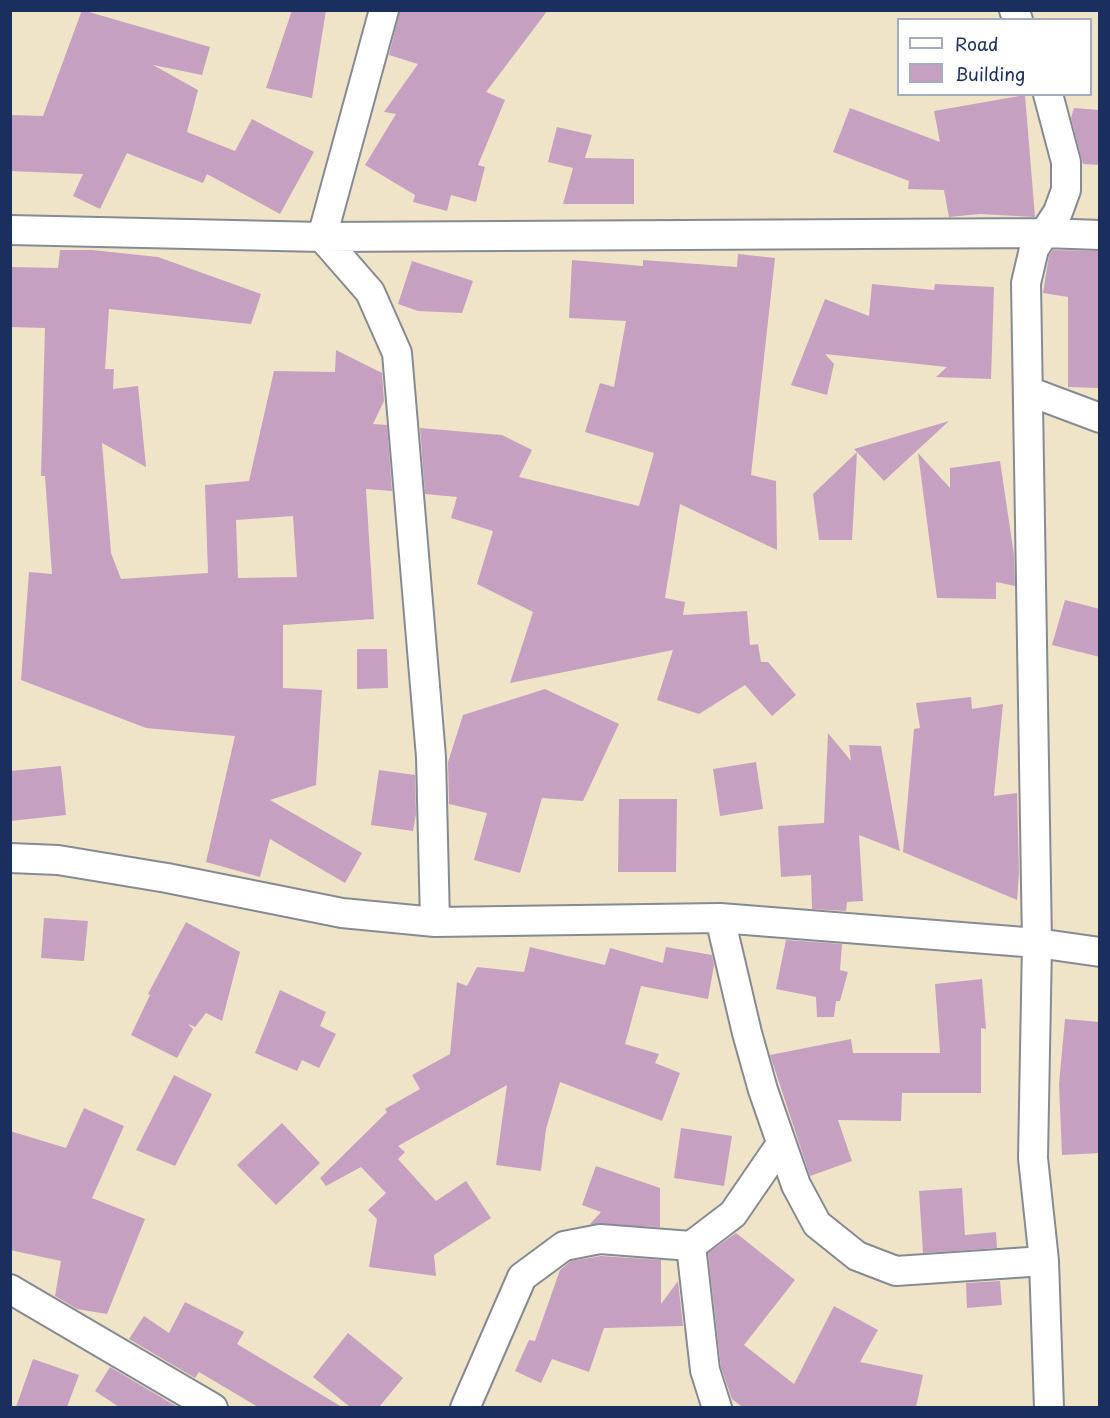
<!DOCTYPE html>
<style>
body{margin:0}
#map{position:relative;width:1110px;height:1418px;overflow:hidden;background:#efe4c8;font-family:"Playpen Sans",sans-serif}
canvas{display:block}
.frame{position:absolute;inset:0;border:12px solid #1b2f5e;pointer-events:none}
.legend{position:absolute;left:897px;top:18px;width:195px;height:78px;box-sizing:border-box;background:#fff;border:2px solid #a4acbf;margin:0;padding:8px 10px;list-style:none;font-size:18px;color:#1b2f5e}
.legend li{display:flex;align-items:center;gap:12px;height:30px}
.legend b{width:30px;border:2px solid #a4acbf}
</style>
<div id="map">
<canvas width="1110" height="1418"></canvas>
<div class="frame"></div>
<ul class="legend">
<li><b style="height:8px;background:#fff"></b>Road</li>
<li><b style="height:16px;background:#c6a0c1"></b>Building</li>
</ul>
</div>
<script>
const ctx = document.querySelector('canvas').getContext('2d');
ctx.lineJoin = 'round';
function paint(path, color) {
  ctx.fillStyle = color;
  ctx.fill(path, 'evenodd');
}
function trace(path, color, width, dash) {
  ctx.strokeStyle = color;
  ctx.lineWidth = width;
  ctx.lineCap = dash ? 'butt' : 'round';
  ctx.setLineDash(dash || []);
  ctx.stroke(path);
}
paint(new Path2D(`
 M 82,10 L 210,47 L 202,75 L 153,65 L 198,90 L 187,132 L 235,151 L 252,119 L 314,152 L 280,214 L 207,174 L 203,183 L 127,153 L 100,209 L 73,196 L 83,174 L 10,171 L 10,115 L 43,116 Z
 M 292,10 L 326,10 L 312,98 L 266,88 Z
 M 400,10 L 548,10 L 486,92 L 505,100 L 478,165 L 485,167 L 476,202 L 451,195 L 447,211 L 413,202 L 415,195 L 365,165 L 396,114 L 384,112 L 418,64 L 389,55 Z
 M 1025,95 L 1035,217 L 980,214 L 949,217 L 944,190 L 908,189 L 909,181 L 833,152 L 850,108 L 940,142 L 934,111 Z
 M 1074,108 L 1100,110 L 1100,165 L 1083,164 L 1071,118 Z
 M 557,127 L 592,135 L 585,158 L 634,159 L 634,204 L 563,204 L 573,168 L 548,162 Z
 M 60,250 L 92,250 L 158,257 L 261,294 L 251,324 L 109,309 L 105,369 L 114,369 L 113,389 L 138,386 L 146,467 L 102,443 L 111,553 L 121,579 L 208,573 L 205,485 L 249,481 L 274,371 L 335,372 L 336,350 L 382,373 L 384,401 L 373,424 L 387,425 L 392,491 L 366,489 L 374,619 L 283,625 L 283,688 L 322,690 L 316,785 L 270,800 L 362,853 L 345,883 L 270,839 L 260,877 L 206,862 L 235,736 L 146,728 L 21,680 L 29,572 L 52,574 L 45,476 L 41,476 L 45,328 L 10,327 L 10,267 L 58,268 ZM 293,516 L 297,577 L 238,578 L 236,520 Z
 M 1053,250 L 1100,251 L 1100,388 L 1068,387 L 1068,297 L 1043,293 L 1049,256 Z
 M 738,254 L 775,258 L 751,475 L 776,481 L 777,550 L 680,504 L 665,598 L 685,602 L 683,615 L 747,611 L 750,645 L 758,644 L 761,662 L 768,662 L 796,695 L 772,716 L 745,685 L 699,714 L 657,700 L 673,650 L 510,683 L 533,612 L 477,584 L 493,531 L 451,518 L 457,497 L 425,494 L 420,428 L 502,435 L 532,450 L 519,477 L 639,506 L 654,453 L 585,432 L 600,383 L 614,387 L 626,321 L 569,318 L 572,260 L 643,266 L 643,260 L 737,267 Z
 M 412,261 L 473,281 L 462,313 L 418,311 L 398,304 Z
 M 872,284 L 934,290 L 935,284 L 994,287 L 991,379 L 936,377 L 947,367 L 825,354 L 834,364 L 827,395 L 791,385 L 825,299 L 869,316 Z
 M 949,421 L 884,481 L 857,452 L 852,540 L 819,540 L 813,494 L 857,452 L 854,449 Z
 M 918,453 L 950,488 L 950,468 L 1000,461 L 1014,555 L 1015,586 L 996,582 L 996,599 L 937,598 Z
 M 1065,600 L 1100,609 L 1100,657 L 1052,645 Z
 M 357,649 L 387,649 L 388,688 L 357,689 Z
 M 545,689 L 619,724 L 583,801 L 542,798 L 520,873 L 474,860 L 487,813 L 449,804 L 448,762 L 463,715 Z
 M 971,697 L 972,709 L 1003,704 L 994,796 L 1017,793 L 1019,873 L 1017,900 L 903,852 L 914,729 L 920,728 L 916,703 Z
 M 828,733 L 851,761 L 849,745 L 881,746 L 900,851 L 859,835 L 863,901 L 847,902 L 846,911 L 812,909 L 811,875 L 781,877 L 778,826 L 824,823 Z
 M 756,762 L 763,809 L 720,816 L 713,769 Z
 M 61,766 L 66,815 L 10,821 L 10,771 Z
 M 379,770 L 415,775 L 416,814 L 413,831 L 371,825 Z
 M 619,799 L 677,799 L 676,872 L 618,872 Z
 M 44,918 L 88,921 L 84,961 L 41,958 Z
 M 186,922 L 240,952 L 222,1021 L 206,1013 L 195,1027 L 188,1024 L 193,1029 L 177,1058 L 131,1035 L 150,995 L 148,994 Z
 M 786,940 L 842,944 L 840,970 L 848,972 L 840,1001 L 836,1001 L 834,1017 L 817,1017 L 816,997 L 776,989 Z
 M 530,947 L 605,965 L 610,948 L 663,963 L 666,947 L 712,955 L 714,965 L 708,999 L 641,986 L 625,1044 L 659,1054 L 655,1063 L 680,1073 L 662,1121 L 560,1082 L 546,1129 L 541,1171 L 496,1165 L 507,1085 L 398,1146 L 405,1152 L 398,1159 L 436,1201 L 466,1181 L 491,1218 L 434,1255 L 436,1276 L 369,1267 L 377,1219 L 368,1210 L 386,1193 L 361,1167 L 326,1186 L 320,1178 L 387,1112 L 385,1109 L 420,1089 L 412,1075 L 450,1054 L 457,982 L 467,986 L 477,967 L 524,972 Z
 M 982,979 L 986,1029 L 981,1028 L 981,1093 L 902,1093 L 901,1121 L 838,1120 L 852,1161 L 810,1176 L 770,1055 L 851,1039 L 853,1053 L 940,1053 L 935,984 Z
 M 280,990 L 326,1012 L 320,1026 L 336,1034 L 319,1068 L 302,1060 L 297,1071 L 255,1053 Z
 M 1065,1019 L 1100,1022 L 1100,1153 L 1062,1155 L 1059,1084 Z
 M 174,1075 L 212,1094 L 175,1166 L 136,1150 Z
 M 84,1108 L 124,1126 L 92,1198 L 145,1219 L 107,1314 L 77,1309 L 55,1296 L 61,1261 L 10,1250 L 10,1131 L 66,1148 Z
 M 282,1123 L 320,1163 L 276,1205 L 237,1165 Z
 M 681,1128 L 732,1136 L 724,1186 L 674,1178 Z
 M 596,1166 L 660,1188 L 660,1227 L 590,1224 L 601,1212 L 582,1205 Z
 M 962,1188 L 965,1235 L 996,1232 L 997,1248 L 923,1253 L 919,1191 Z
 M 736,1233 L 795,1280 L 744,1345 L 794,1384 L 834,1306 L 878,1330 L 860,1362 L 923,1375 L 916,1407 L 742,1407 L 732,1399 L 721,1367 L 708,1253 Z
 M 601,1256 L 661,1260 L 661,1304 L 678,1281 L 683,1326 L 604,1328 L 589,1372 L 552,1359 L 541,1383 L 515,1371 L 529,1340 L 535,1341 L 560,1270 L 571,1261 Z
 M 1000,1281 L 1002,1305 L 967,1308 L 966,1283 Z
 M 185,1302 L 244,1332 L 237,1344 L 342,1407 L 258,1407 L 199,1372 L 195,1378 L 129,1339 L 144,1316 L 169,1333 Z
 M 348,1333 L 403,1378 L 379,1407 L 350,1407 L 313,1377 Z
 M 33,1359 L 79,1375 L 67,1407 L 16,1407 Z
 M 110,1367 L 176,1406 L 119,1407 L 95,1391 Z`), '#c6a0c1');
const minor = new Path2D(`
 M 384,10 L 322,237 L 370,292 L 397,353 L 431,757 L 435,922
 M 1014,10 L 1018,20
 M 1048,94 L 1066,162 L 1066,190 L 1058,212 L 1034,249 L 1026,283 L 1037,943 L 1033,1158 L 1044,1261 L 1049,1408
 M 10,230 L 322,237 L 1045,233 L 1100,235
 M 1028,391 L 1100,418
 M 10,858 L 58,860 L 167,878 L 342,913 L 435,922 L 720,918 L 1037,943 L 1100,952
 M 720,918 L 747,1033 L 763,1090 L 796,1185 L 817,1224 L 857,1256 L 896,1271 L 1044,1261
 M 691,1246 L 705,1370 L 717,1408
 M 10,1289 L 213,1408
 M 465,1408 L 522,1277 L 564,1246 L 600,1239 L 691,1246 L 733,1214 L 781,1144`);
trace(minor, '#858a93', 32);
trace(minor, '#fff', 28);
</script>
